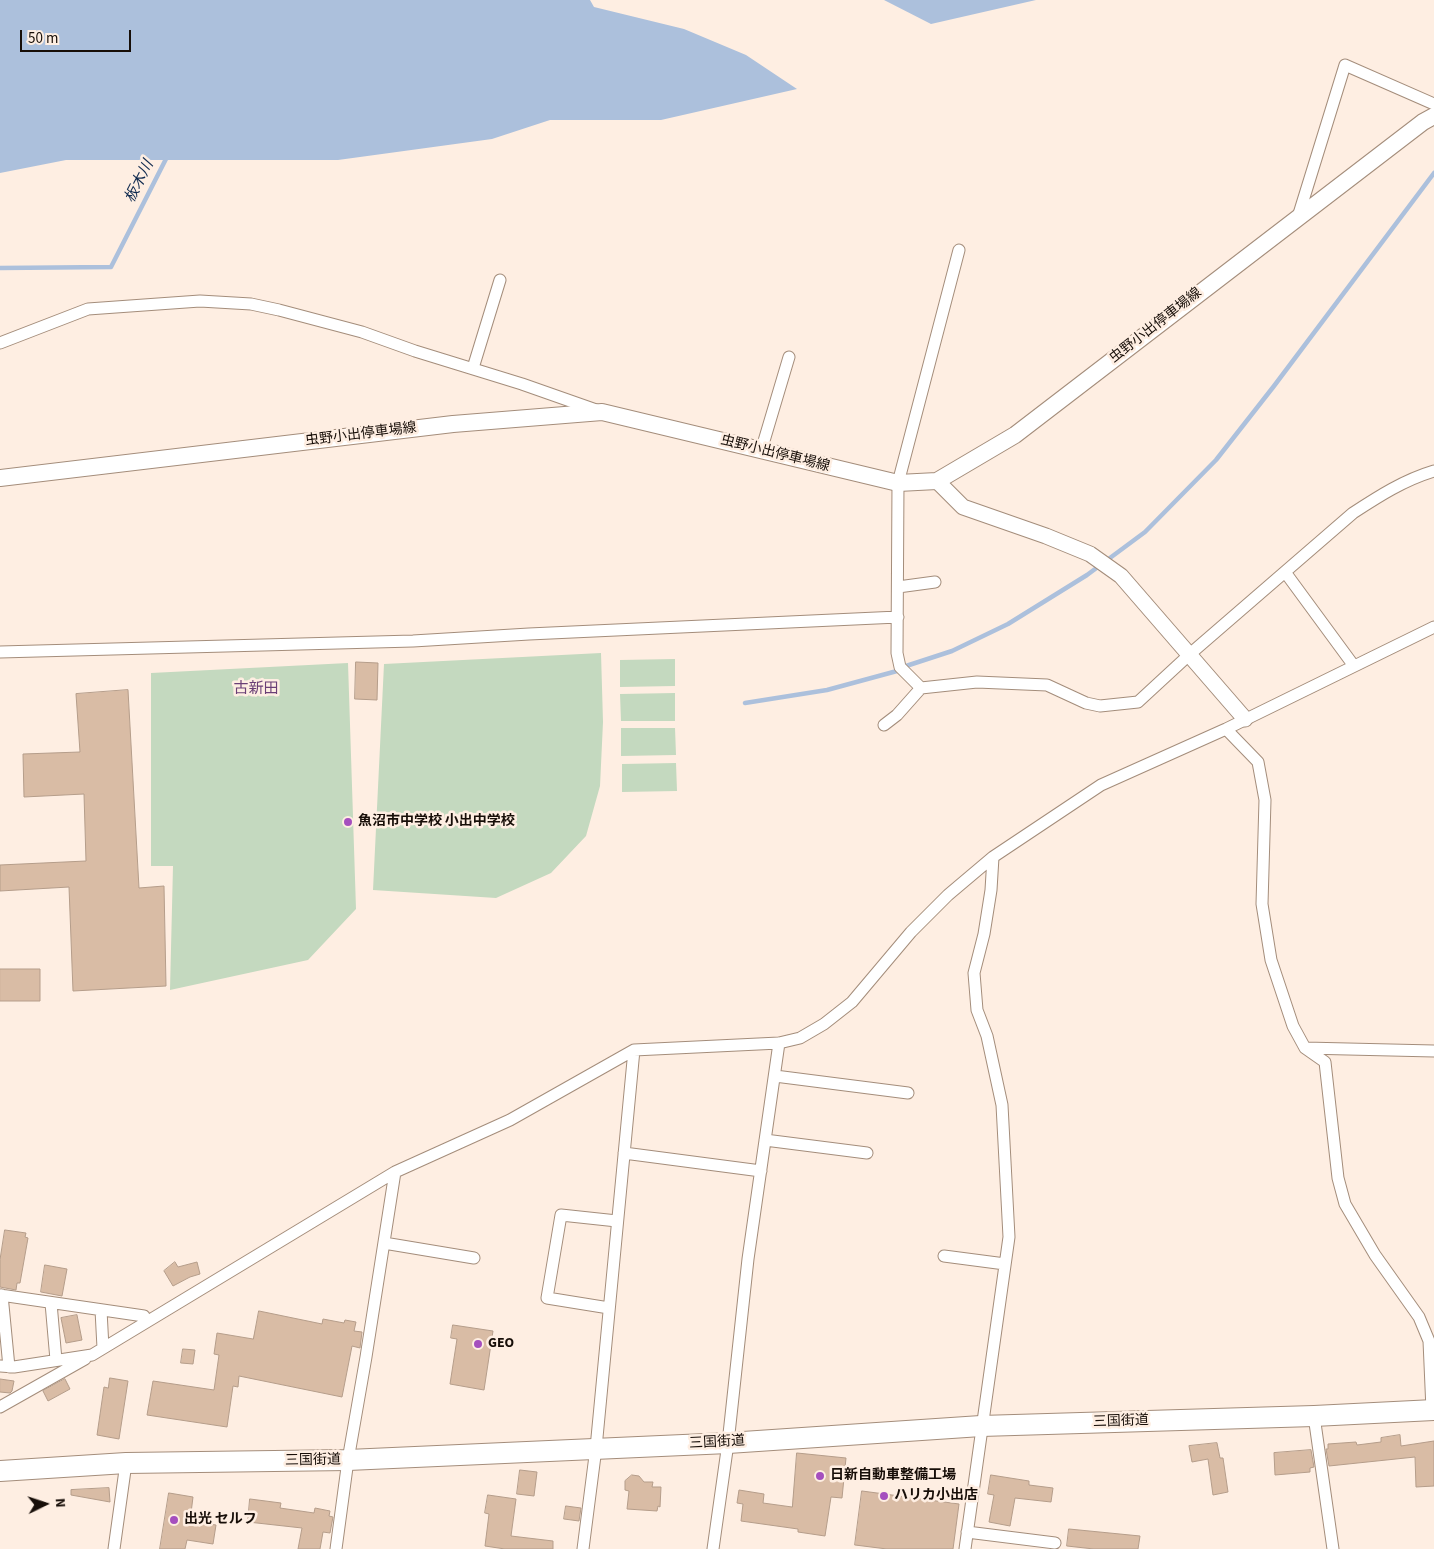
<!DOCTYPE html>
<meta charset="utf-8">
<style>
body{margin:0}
#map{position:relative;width:1434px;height:1549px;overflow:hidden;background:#feeee2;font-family:"Source Sans 3",sans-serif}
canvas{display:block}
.north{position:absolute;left:20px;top:1479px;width:50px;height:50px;-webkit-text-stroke:4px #feeee2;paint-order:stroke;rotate:86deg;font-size:14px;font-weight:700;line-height:20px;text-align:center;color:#170e08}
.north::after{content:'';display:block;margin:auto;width:18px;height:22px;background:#170e08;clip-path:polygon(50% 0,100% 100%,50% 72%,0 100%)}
.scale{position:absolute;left:20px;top:30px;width:111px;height:22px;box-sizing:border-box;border:2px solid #170e08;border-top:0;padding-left:6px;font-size:15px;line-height:18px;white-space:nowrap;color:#170e08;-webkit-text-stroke:4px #feeee2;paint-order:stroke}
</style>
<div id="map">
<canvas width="1434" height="1549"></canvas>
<div class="north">N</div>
<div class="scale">50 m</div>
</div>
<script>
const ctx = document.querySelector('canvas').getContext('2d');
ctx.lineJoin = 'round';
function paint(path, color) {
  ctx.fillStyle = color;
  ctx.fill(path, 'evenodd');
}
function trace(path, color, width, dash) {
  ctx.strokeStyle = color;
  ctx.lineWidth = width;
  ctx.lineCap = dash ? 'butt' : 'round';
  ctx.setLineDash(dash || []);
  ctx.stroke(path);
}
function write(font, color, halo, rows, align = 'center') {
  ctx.font = font + ' "Source Sans 3","Noto Sans JP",sans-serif';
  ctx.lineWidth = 5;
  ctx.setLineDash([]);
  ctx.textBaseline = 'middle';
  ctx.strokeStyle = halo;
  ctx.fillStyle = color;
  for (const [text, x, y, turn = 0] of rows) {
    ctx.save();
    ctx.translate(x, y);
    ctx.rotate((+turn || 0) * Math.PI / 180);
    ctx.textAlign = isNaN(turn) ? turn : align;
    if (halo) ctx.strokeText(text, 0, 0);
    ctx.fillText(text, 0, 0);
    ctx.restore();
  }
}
paint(new Path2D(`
 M 601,653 L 603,722 L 600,786 L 586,836 L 551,873 L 496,898 L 373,890 L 384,664 Z
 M 675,659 L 675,686 L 620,687 L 620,660 Z
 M 348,663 L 356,909 L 308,960 L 170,990 L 173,866 L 151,866 L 151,673 Z
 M 675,693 L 675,721 L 621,721 L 620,694 Z
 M 621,728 L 675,728 L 676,755 L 621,756 Z
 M 676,763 L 677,791 L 622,792 L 622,764 Z`), '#c4d9bf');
paint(new Path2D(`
 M 0,0 L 590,0 L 594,7 L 684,29 L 746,55 L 797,89 L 661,120 L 550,120 L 492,139 L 338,160 L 66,160 L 0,173 Z
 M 884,0 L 1036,0 L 931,24 Z`), '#acc0dc');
trace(new Path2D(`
 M 0,268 L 111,267 L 168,155
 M 745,703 L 827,690 L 897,671 L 903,667 L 952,651 L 1008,624 L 1087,575 L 1145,532 L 1216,460 L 1274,386 L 1434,173`), '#acc0dc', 4.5);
const building = new Path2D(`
 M 356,662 L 378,663 L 377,700 L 355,699 Z
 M 128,690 L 139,888 L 164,886 L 166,986 L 73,991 L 69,887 L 0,891 L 0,865 L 86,861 L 84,794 L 24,797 L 23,754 L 80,752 L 76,694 Z
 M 0,969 L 40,969 L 40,1001 L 0,1001 Z
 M 5,1230 L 26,1233 L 25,1237 L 28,1238 L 20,1283 L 17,1283 L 16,1290 L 0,1287 L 0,1260 Z
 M 175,1262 L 178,1267 L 197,1262 L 200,1274 L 190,1277 L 173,1286 L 164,1271 Z
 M 45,1265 L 67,1269 L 62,1296 L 41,1292 Z
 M 259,1311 L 322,1324 L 323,1319 L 344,1323 L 345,1320 L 356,1322 L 354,1331 L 362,1332 L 360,1348 L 352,1346 L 342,1397 L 239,1376 L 238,1387 L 233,1386 L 227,1427 L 147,1415 L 153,1381 L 214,1390 L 219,1355 L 214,1354 L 217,1333 L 253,1339 Z
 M 77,1315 L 82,1340 L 66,1343 L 61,1318 Z
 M 453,1325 L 493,1331 L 484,1390 L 450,1384 L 457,1339 L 451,1338 Z
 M 183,1349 L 195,1350 L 193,1364 L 181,1363 Z
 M 110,1378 L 128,1381 L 119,1439 L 97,1435 L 104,1387 L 108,1388 Z
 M 0,1379 L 14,1381 L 12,1391 L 10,1393 L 0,1392 Z
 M 65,1379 L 70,1389 L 48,1401 L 43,1391 Z
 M 1400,1435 L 1401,1446 L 1434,1441 L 1434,1486 L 1416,1487 L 1415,1457 L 1329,1466 L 1326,1449 L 1328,1449 L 1328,1444 L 1356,1442 L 1357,1445 L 1381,1442 L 1381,1438 Z
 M 1217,1443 L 1220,1458 L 1223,1458 L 1228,1492 L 1213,1495 L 1208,1459 L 1192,1462 L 1189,1446 Z
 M 1311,1450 L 1314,1467 L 1310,1468 L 1310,1472 L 1275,1475 L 1274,1453 Z
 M 797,1453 L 846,1458 L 842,1498 L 831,1497 L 825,1536 L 798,1532 L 798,1529 L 741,1521 L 743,1504 L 737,1503 L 739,1490 L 764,1494 L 763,1503 L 792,1507 Z
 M 520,1470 L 537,1472 L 534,1496 L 517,1494 Z
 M 632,1475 L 639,1476 L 644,1482 L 653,1482 L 652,1487 L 661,1487 L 660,1507 L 658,1506 L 657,1511 L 627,1509 L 629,1491 L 625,1490 L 625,1481 Z
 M 991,1475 L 1029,1481 L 1029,1485 L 1053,1488 L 1051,1502 L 1015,1498 L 1010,1526 L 989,1522 L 994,1495 L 988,1494 Z
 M 109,1488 L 110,1502 L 71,1495 L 71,1490 Z
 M 862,1491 L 959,1504 L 953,1549 L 887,1549 L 855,1545 Z
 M 169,1493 L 193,1497 L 190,1521 L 216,1525 L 213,1544 L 187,1540 L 185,1549 L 160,1549 Z
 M 488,1495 L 516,1499 L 511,1536 L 553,1541 L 553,1549 L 505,1549 L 485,1546 L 489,1514 L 485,1513 Z
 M 250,1499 L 281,1503 L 280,1508 L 314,1513 L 315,1508 L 330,1511 L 329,1516 L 333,1517 L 330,1533 L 323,1532 L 320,1549 L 298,1549 L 302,1528 L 248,1522 Z
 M 566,1506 L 581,1508 L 579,1521 L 564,1519 Z
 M 1069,1529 L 1140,1536 L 1138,1549 L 1094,1549 L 1067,1546 Z`);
paint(building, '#d9bca5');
trace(building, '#b59d8a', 1);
const minor = new Path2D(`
 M 1298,217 L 1345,65 L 1434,104
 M 959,250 L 898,483 L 897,653 L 900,667 L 921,688 L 977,682 L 1047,685 L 1086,703 L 1100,706 L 1138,702 L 1190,654 L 1353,513 C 1379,496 1404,480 1434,471
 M 0,343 L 88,309 L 200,301 L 251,304 L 279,310 L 362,332 L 415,351 L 522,384 L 596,410
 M 473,368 L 500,280
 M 761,451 L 789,357
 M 1285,572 L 1354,666
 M 898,587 L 935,582
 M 0,652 L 413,641 L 529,634 L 898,617
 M 884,725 L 897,715 L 921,688
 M 1226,729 L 1258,762 L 1265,800 L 1262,904 L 1271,960 L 1293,1026 L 1305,1048 L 1325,1062 L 1338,1178 L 1345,1204 L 1375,1255 L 1419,1317 L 1429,1341 L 1432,1410
 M 1305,1048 L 1434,1051
 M 775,1076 L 908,1093
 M 765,1140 L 867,1153
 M 624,1153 L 761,1171
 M 384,1243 L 474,1258
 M 944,1256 L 1005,1264
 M 0,1295 L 144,1316
 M 2,1295 L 9,1367
 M 51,1303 L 56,1360
 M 609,1308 L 547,1298 L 561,1215 L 617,1221
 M 101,1310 L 103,1348
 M 0,1366 L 14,1367 L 92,1355 L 395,1172 L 510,1120 L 634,1050 L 779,1043 L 800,1038 L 824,1024 L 852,1002 L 911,932 L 948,895 L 993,857 L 1101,785 L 1226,729 L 1434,627
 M 0,1407 L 85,1359
 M 1314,1416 L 1333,1549
 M 967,1532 L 1055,1543
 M 114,1549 L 126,1463
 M 336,1549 L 348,1460 L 366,1357 L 395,1172
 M 583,1549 L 596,1448 L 634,1050
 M 713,1549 L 728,1443 L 748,1259 L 779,1043
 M 965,1549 L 1009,1237 L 1002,1105 L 987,1036 L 977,1010 L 974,973 L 984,934 L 991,890 L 993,857`);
const tertiary = new Path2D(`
 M 937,481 L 963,507 L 1046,536 L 1090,554 L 1121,576 L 1245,719`);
const secondary = new Path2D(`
 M 0,478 L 453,424 L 602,412 L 898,483 L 937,481 L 1015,435 L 1423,122 L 1434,116`);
const trunk = new Path2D(`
 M 0,1471 L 126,1463 L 348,1460 L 728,1443 L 981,1426 L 1314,1416 L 1434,1410`);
trace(minor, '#a48d7b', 13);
trace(tertiary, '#a48d7b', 17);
trace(secondary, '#a48d7b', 18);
trace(trunk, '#a48d7b', 22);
trace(minor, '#fff', 11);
trace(tertiary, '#fff', 15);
trace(secondary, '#fff', 16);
trace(trunk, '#fff', 20);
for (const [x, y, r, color] of [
 [348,822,5,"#a54fbe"],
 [478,1344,5,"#a54fbe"],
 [820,1476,5,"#a54fbe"],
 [884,1496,5,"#a54fbe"],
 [174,1520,5,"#a54fbe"]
]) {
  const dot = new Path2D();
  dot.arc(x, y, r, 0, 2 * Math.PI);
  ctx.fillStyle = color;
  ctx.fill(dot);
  trace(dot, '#feeee2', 2);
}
write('14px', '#170e08', '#feeee2', [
 ["虫野小出停車場線",1156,326,-38],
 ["虫野小出停車場線",361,435,-7],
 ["虫野小出停車場線",775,454,14],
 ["三国街道",1121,1422,-2],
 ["三国街道",717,1443,-3],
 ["三国街道",313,1461,-1]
]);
write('bold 14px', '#170e08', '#feeee2', [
 ["魚沼市中学校 小出中学校",358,822],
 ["GEO",488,1344],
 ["日新自動車整備工場",830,1476],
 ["ハリカ小出店",894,1496],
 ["出光 セルフ",184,1520]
], 'left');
write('italic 15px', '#102a4f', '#feeee2', [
 ["板木川",140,182,-63]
]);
write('15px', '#6a3f76', '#feeee2', [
 ["古新田",256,690]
]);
</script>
